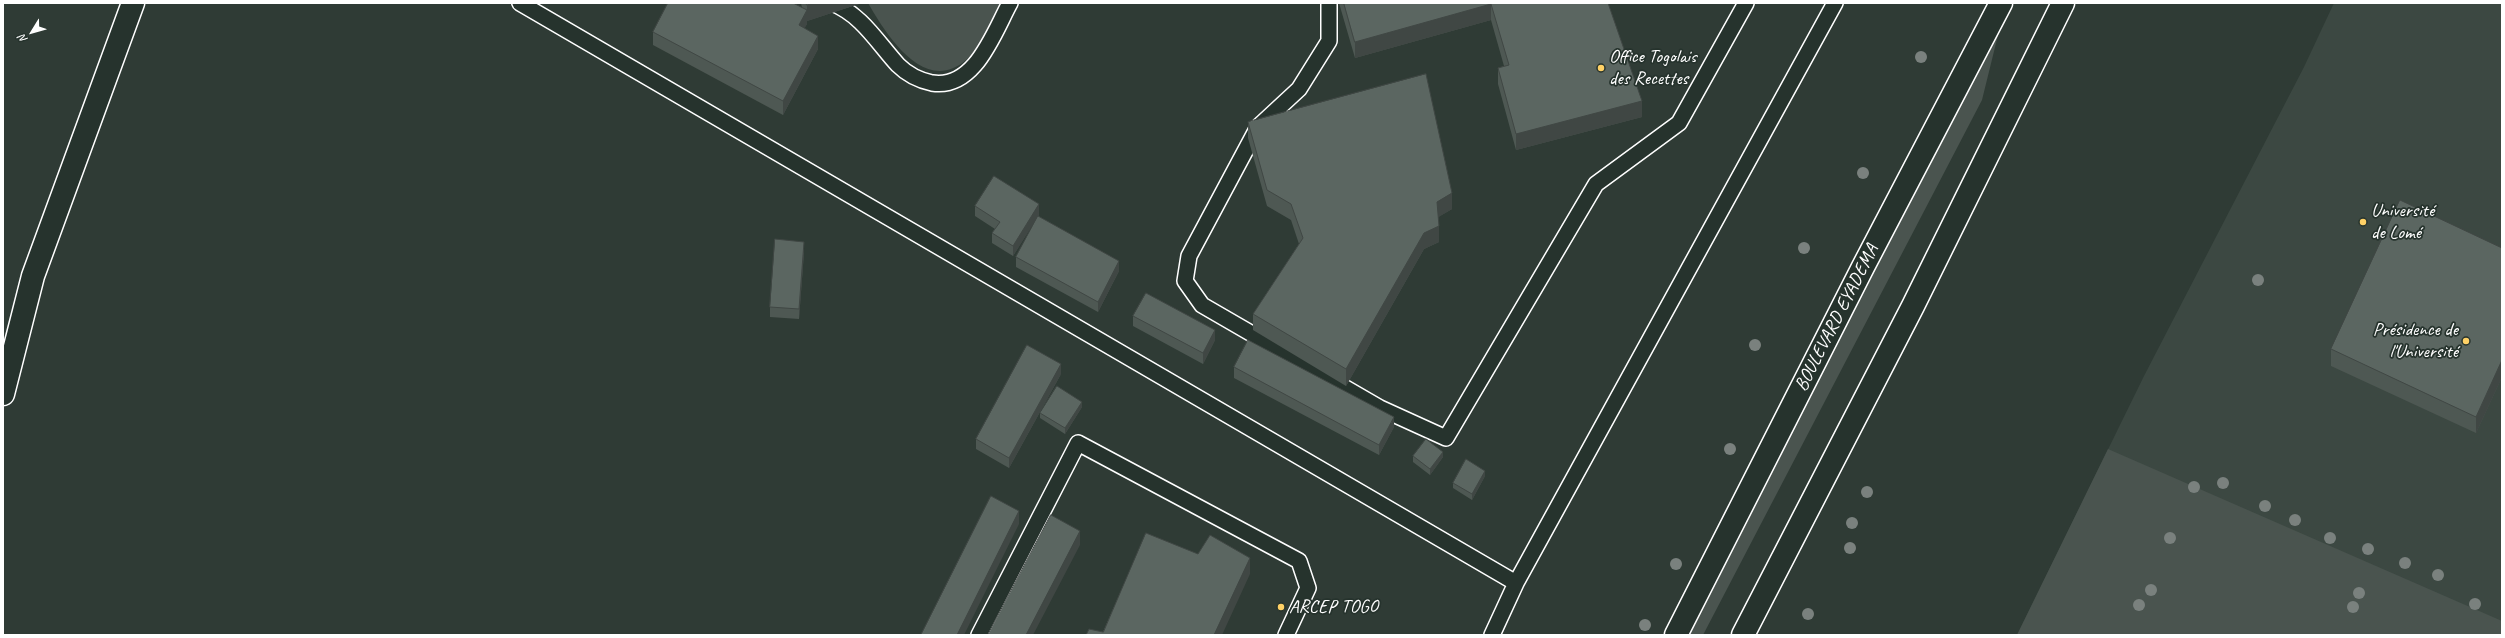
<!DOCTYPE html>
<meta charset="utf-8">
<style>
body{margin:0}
#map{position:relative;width:2505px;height:638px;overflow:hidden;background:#2f3b35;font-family:Caveat,sans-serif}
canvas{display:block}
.frame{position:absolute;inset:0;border:4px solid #fff;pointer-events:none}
.north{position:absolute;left:12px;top:12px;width:40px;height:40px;-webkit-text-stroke:3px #26332d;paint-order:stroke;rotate:233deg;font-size:11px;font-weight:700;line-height:16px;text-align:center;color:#fff}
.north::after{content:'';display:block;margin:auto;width:14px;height:18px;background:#fff;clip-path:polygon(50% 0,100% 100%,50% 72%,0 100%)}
</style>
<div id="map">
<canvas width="2505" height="638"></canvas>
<div class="frame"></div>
<div class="north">N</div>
</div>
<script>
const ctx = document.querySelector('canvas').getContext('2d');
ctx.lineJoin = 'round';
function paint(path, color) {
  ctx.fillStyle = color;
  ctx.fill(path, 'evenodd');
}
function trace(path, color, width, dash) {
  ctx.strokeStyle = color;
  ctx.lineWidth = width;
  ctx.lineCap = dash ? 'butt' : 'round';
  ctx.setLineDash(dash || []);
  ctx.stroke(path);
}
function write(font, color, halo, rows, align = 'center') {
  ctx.font = font + ' Caveat,sans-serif';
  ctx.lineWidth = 3.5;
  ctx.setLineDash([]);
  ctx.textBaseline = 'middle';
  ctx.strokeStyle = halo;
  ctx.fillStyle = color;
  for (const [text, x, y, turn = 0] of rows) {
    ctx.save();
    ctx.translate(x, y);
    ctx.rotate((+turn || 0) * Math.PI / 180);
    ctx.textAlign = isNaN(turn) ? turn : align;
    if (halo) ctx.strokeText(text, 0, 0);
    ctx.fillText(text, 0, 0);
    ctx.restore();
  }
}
paint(new Path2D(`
 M 2334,3 L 2502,3 L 2502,635 L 2017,635 L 2144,376 L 2304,67 Z`), '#3c4842');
paint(new Path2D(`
 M 868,3 L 1000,3 C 990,21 982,47 966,60 C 924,96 886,34 868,3 Z
 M 1999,31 L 1982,100 L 1703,635 L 1686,635 Z
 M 2108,449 L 2502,621 L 2502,635 L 2017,635 Z`), '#4a544f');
const service = new Path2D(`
 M 520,3 L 1516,583
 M 832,3 C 862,15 877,42 898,65 C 908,75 918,80 932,83 C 975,90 994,32 1010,3
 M 1329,3 L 1329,41 L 1299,89 L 1258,127 L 1189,256 L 1185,281 L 1202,305 L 1380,408 L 1446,438 L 1596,184 L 1679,123 L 1746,3
 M 979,635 L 1078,443 L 1299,561 L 1308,588 L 1286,635
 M 1492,635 L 1516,583 L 1835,3`);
const minor = new Path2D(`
 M 3,394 L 33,276 L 133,3`);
const trunk = new Path2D(`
 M 1676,635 L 1863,267 L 2001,3
 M 1743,635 L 1913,306 L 2063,3`);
trace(service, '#fff', 18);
trace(minor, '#fff', 25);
trace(trunk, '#fff', 25);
trace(service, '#26332d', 15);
trace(minor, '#26332d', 22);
trace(trunk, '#26332d', 22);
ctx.fillStyle = '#7a817e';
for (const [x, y] of [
 [1921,57],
 [1863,173],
 [1804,248],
 [2258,280],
 [1755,345],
 [1730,449],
 [2223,483],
 [2194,487],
 [1867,492],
 [2265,506],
 [2295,520],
 [1852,523],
 [2170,538],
 [2330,538],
 [1850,548],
 [2368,549],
 [2405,563],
 [1676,564],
 [2438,575],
 [2151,590],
 [2359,593],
 [2475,604],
 [2139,605],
 [2353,607],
 [1808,614],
 [1645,625]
]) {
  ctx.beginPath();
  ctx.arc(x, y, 6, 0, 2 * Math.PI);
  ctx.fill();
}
paint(new Path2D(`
 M 801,3 L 862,3 L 807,21 L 807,20 L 807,24 L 804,28 L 818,49 L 783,115 L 653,45 L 653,32 L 802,8 Z
 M 1339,3 L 1608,3 L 1642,117 L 1516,150 L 1498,84 L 1498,68 L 1504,66 L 1491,20 L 1355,58 Z
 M 1248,122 L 1452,209 L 1438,217 L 1439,242 L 1424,249 L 1346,386 L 1253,330 L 1253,314 L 1299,244 L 1291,220 L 1267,206 L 1248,138 Z
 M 975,206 L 1039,215 L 1038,216 L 1119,271 L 1098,312 L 1016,267 L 1016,257 L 1036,219 L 1013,256 L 992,243 L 992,233 L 995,229 L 975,216 Z
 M 2502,248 L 2502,377 L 2476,433 L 2331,366 L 2331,349 Z
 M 804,252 L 799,319 L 770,317 L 770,307 Z
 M 1133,316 L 1215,340 L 1203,364 L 1133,326 Z
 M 1234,367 L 1394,427 L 1379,455 L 1234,378 Z
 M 1061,374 L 1009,468 L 976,449 L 976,439 Z
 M 1082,407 L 1065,434 L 1040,418 L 1040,413 Z
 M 1413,456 L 1443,457 L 1430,475 L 1413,462 Z
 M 1485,476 L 1472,500 L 1453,488 L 1453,483 Z`), '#4e5853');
paint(new Path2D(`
 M 813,3 L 862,3 L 807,21 L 807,5 Z
 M 1491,4 L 1491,20 L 1355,58 L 1355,42 Z
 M 807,10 L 807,24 L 799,39 L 799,25 Z
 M 818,36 L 818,49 L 783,115 L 783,101 Z
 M 1642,101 L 1642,117 L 1516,150 L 1516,134 Z
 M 1452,193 L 1452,209 L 1437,218 L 1437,202 Z
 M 1039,204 L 1039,215 L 1013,256 L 1013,246 Z
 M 1439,226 L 1439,242 L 1424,249 L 1346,386 L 1346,369 L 1424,233 Z
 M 804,242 L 804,252 L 799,319 L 799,309 Z
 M 1119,261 L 1119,271 L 1098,312 L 1098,302 Z
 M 1215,330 L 1215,340 L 1203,364 L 1203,353 Z
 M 2502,360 L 2502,377 L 2476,433 L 2476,417 Z
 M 1061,364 L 1061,374 L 1009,468 L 1009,458 Z
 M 1082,402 L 1082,407 L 1065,434 L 1065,428 Z
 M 1394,417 L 1394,427 L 1379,455 L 1379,445 Z
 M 1443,452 L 1443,457 L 1430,475 L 1430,469 Z
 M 1485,471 L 1485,476 L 1472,500 L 1472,494 Z
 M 1019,511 L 1019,524 L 964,635 L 957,635 Z
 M 1080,531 L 1080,545 L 1033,635 L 1026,635 Z
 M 1250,558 L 1250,574 L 1222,635 L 1214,635 Z`), '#404744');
const building = new Path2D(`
 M 668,3 L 793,3 L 807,10 L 799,25 L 818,36 L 783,101 L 653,32 Z
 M 806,3 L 813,3 L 807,5 Z
 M 1344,3 L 1608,3 L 1642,101 L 1516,134 L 1498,68 L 1509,65 L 1491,4 L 1355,42 Z
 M 1426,74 L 1452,193 L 1437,202 L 1439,226 L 1424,233 L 1346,369 L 1253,314 L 1303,238 L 1291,204 L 1267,190 L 1248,122 Z
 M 994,176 L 1039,204 L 1013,246 L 992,233 L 1000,222 L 975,206 Z
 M 2400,200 L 2502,248 L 2502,360 L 2476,417 L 2331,349 Z
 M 1038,216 L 1119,261 L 1098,302 L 1016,257 Z
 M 775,239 L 804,242 L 799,309 L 770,307 Z
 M 1146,293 L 1215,330 L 1203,353 L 1133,316 Z
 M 1248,340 L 1394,417 L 1379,445 L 1234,367 Z
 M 1027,345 L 1061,364 L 1009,458 L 976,439 Z
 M 1057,386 L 1082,402 L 1065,428 L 1040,413 Z
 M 1426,439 L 1443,452 L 1430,469 L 1413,456 Z
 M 1466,459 L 1485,471 L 1472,494 L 1453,483 Z
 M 991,496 L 1019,511 L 957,635 L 921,635 Z
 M 1051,515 L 1080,531 L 1026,635 L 988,635 Z
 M 1146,533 L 1198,554 L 1210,535 L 1250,558 L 1214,635 L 1086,635 L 1089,629 L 1103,632 Z`);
paint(building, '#5b6661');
trace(building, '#404744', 1);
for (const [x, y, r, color] of [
 [1601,68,4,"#ffd166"],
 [2363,222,4,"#ffd166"],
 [2466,341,4,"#ffd166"],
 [1281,607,4,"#ffd166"]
]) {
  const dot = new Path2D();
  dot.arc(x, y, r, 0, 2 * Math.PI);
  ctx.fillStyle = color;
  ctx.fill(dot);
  trace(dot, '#26332d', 1.5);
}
write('19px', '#fff', '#26332d', [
 ["Office Togolais",1609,57],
 ["des Recettes",1609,79],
 ["Université",2371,211],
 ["de Lomé",2371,233],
 ["Présidence de",2458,330,"right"],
 ["l'Université",2458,352,"right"],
 ["ARCEP TOGO",1289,607]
], 'left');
write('19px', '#fff', '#26332d', [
 ["BOULEVARD EYADEMA",1837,318,-63]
]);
</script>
